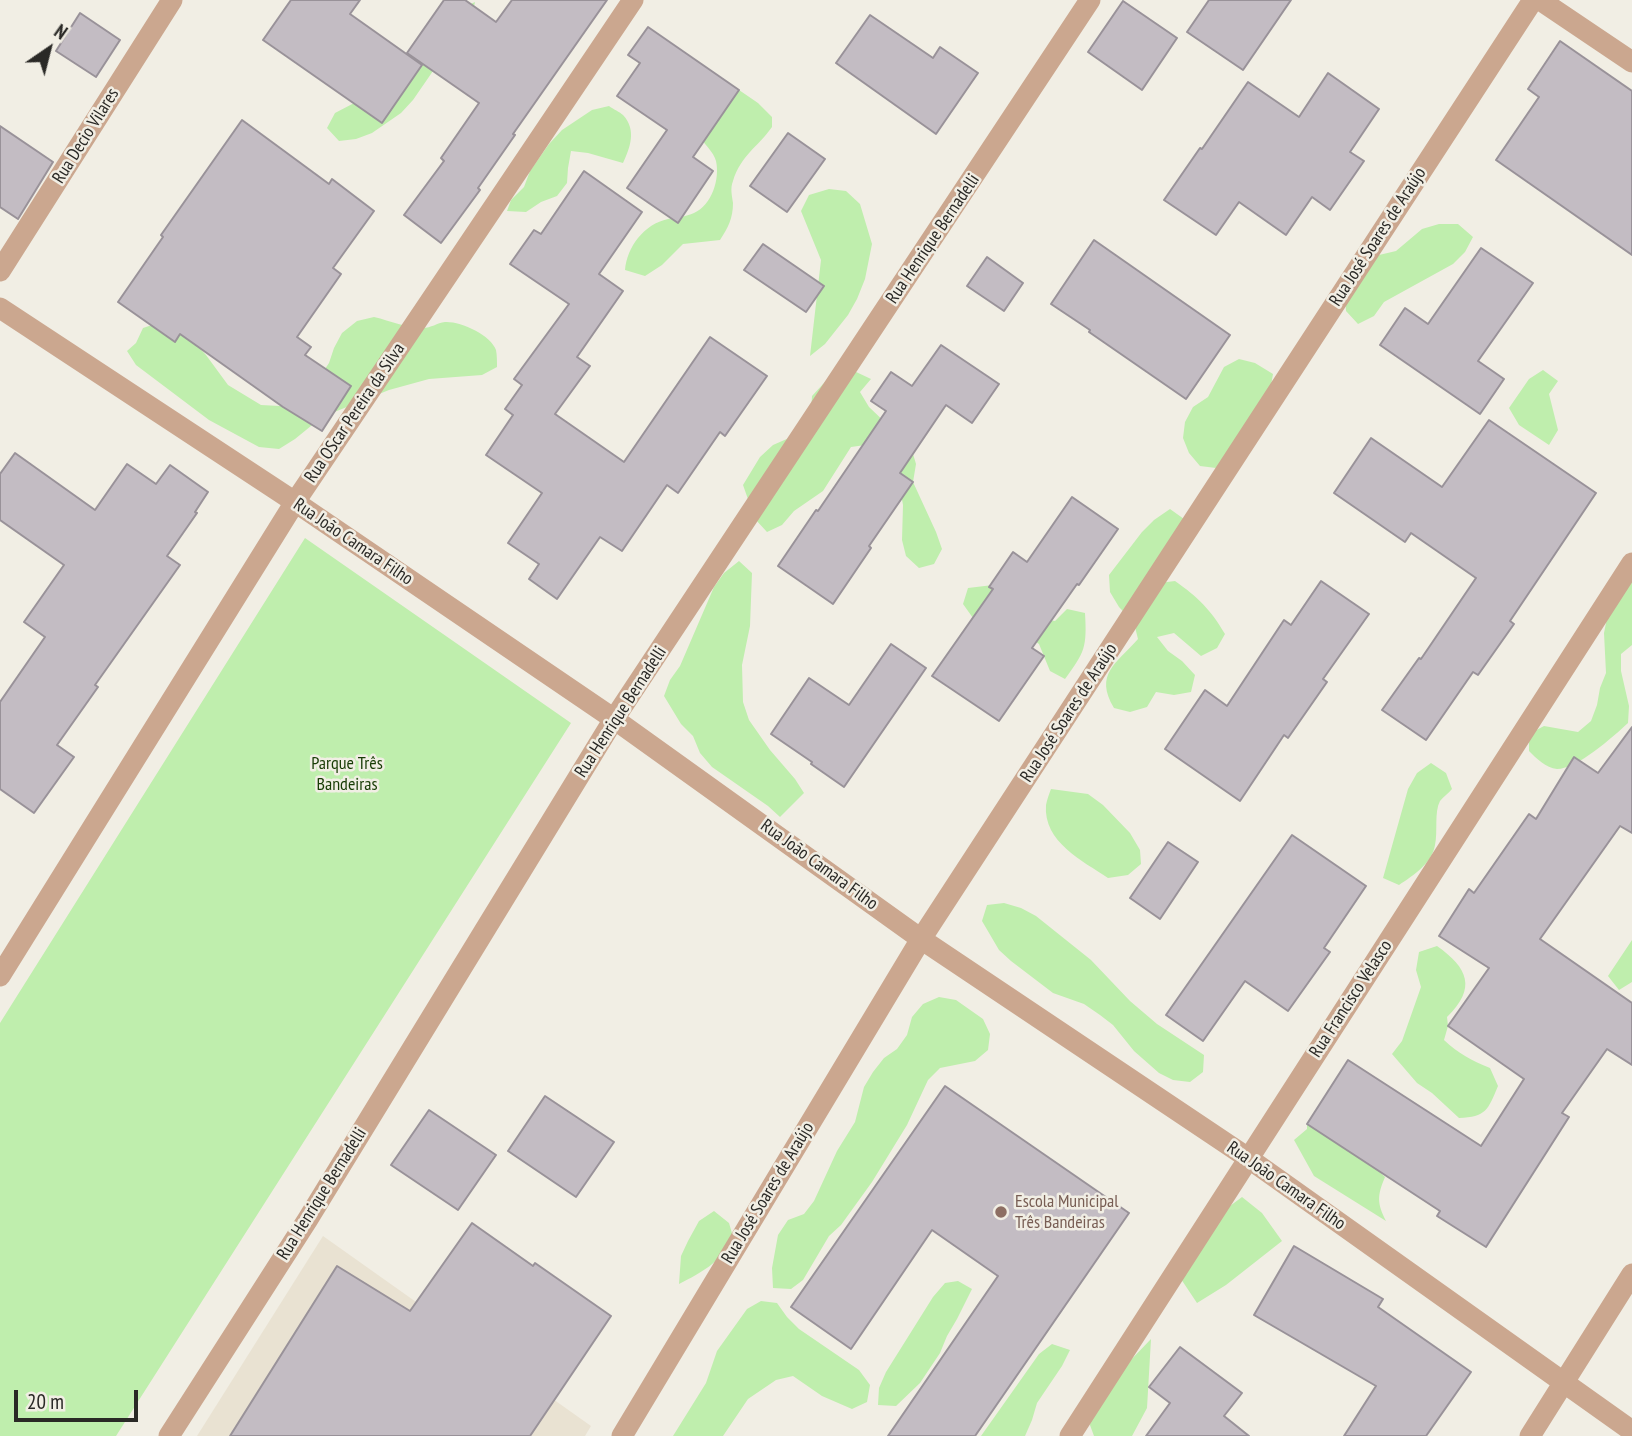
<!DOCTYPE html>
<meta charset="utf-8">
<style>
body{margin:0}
#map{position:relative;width:1632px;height:1436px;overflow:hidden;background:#f1eee4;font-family:"PT Sans Narrow",sans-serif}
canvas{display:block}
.north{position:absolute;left:14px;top:14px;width:70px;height:70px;-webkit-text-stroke:5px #f1eee4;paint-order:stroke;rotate:35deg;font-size:19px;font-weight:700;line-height:28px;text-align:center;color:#2a2926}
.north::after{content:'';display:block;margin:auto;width:24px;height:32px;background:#2a2926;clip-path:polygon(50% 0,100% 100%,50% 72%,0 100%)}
.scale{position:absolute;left:14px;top:1390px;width:124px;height:32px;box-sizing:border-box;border:4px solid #2a2926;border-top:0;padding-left:9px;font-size:21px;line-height:24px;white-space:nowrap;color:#2a2926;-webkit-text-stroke:5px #f1eee4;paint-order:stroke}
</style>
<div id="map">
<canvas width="1632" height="1436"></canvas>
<div class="north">N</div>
<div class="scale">20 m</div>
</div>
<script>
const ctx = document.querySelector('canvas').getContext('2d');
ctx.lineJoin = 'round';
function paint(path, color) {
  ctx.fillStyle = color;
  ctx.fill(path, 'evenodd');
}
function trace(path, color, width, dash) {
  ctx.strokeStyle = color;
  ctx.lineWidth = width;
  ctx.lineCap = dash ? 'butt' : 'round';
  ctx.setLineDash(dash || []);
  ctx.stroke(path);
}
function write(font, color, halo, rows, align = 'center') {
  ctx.font = font + ' "PT Sans Narrow",sans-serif';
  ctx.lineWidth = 5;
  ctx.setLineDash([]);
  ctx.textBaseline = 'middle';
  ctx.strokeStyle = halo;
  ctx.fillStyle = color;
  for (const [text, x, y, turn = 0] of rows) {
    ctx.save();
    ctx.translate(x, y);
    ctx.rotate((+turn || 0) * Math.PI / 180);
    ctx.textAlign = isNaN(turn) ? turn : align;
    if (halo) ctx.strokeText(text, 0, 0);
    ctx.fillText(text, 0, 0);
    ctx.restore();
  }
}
paint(new Path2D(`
 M 323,1236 L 591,1426 L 585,1436 L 197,1436 Z`), '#e9e2d2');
paint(new Path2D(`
 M 475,2 L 471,20 L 433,71 L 413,100 L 401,113 L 372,133 L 356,139 L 339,141 L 327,128 L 335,113 L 383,88 L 414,64 L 439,38 L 458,10 Z
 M 739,90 L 758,103 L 772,117 L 772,127 C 758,147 741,155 733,181 C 730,188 732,196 733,203 C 733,218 728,228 720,240 L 683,244 L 662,265 L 645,276 L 625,270 C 627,247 644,224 668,219 C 676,217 686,217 694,213 C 712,205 720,179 716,161 C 714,152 703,143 698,134 L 720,95 Z
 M 609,106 C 613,109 620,112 623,115 C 637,130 630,148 623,163 L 588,153 L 571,151 L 568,168 L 567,183 L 557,196 L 541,202 L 526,212 L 507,211 L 511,200 L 524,187 L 530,171 L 549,144 L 562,130 L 592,110 Z
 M 829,189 L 846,191 L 860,204 L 872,244 L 865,279 L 857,299 L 848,315 L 825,344 L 810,356 L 821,260 L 801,211 L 809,195 Z
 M 1439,224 L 1458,224 L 1473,237 L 1465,252 L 1453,264 L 1384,302 L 1374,316 L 1358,324 L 1346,311 L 1345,293 L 1379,255 L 1396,251 L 1422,229 Z
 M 374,317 C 391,321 406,328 423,328 C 431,328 437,323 445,322 C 460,321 491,335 496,350 C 497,355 497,362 497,367 L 482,375 L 429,379 L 389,390 L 322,417 L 295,439 L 279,449 L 259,447 L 209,420 L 136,365 L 127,351 L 136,343 L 143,328 L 161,322 L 193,341 L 206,355 L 228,385 L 261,405 L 280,406 L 298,403 L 319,378 L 329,363 L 334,348 L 342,333 L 357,321 Z
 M 1239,359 L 1255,363 L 1273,374 L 1268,403 L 1216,468 L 1200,466 L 1189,453 L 1183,438 L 1185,422 L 1193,407 L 1208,397 L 1224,367 Z
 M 1543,370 L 1558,381 L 1549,394 L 1558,430 L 1549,445 L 1519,425 L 1509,408 L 1529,379 Z
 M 854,371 L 871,379 L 860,392 L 869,407 L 911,447 L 916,464 L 913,482 L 936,532 L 942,549 L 934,564 L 919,568 L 906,556 L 902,540 L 903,505 L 900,488 L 880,443 L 851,447 L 823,491 L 794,511 L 782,525 L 767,532 L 755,519 L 743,485 L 760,457 L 773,445 L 789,438 L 811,412 L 812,396 L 823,384 L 837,372 Z
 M 1170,509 L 1184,519 L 1159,583 L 1175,581 C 1198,597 1211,610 1225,634 L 1217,648 L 1201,656 L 1174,633 L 1157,637 L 1168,651 L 1182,661 L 1195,675 L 1191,692 L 1174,695 L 1156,692 L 1147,707 L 1130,712 L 1114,708 C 1094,674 1116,664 1138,639 L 1134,623 L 1119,607 L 1110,592 L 1109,575 L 1142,532 L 1154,520 Z
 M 305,538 L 571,723 L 116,1436 L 0,1436 L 0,1023 Z
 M 739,561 L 752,573 L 750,626 L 742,665 L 743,702 L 749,720 L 770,750 L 795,779 L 804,793 L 780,817 L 768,806 L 712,767 L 700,753 L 693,736 L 681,724 L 664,696 L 670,680 L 680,666 L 714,587 L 724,573 Z
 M 1632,561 L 1632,645 L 1621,654 L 1621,671 L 1629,706 L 1628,723 C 1613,737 1577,769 1557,769 C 1546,768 1536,758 1529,751 L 1529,734 L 1544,726 L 1578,732 L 1591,721 L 1597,705 L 1600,688 L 1606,673 L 1604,633 L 1608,613 Z
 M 993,585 L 1037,618 L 1055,621 L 1067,609 L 1085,613 C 1087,647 1085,652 1065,679 L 1050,671 L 1039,644 L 1009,623 L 973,618 L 963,604 L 968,588 Z
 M 1431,763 L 1446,773 L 1452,789 C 1449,793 1443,797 1440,801 C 1434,812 1438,832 1435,845 C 1432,863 1414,875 1399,885 L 1383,878 L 1408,789 L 1417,773 Z
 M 1051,789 L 1088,794 L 1103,805 L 1130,833 L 1140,850 L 1141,864 L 1128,875 L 1108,878 C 1083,861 1043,842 1046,805 C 1047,800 1049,794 1051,789 Z
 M 1004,903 L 1021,908 L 1036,916 L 1091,960 L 1130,1001 L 1157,1024 L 1204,1055 L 1203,1072 L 1190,1082 L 1173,1080 L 1159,1073 L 1134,1051 L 1113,1025 L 1100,1015 L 1084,1004 L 1053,993 L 1011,961 L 999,950 L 982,921 L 987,905 Z
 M 1632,940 L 1632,982 L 1619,990 L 1608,976 Z
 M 1437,946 C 1468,968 1477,988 1447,1017 L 1448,1026 L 1444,1040 C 1458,1053 1472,1061 1490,1068 L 1498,1086 C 1488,1110 1486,1117 1459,1118 L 1432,1093 L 1417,1083 L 1392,1054 L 1402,1041 L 1421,987 L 1416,970 L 1419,952 Z
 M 939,997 L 956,1000 L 983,1019 L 990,1034 L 988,1050 L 975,1061 L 940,1068 L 928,1080 L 907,1125 L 872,1182 L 841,1225 L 829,1236 L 803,1280 L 791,1289 L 773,1288 L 772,1268 L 778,1235 L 788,1220 L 804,1214 L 814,1201 L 837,1151 L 855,1122 L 864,1087 L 873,1072 L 884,1058 L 897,1049 L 907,1035 L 912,1017 L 923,1004 Z
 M 1307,1124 C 1335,1138 1363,1155 1385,1177 C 1377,1196 1377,1203 1386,1221 L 1314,1176 L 1294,1140 L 1307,1129 Z
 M 1242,1197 L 1262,1213 L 1282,1241 L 1226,1285 L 1197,1303 L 1179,1276 L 1214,1218 Z
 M 714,1211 L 729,1223 L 734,1240 C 718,1263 703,1272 679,1284 L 681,1256 L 688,1241 L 699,1221 Z
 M 958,1281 L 972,1289 L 957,1319 L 947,1336 L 940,1353 L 920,1383 L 896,1406 L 878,1405 L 879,1388 L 886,1372 L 933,1297 L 945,1283 Z
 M 761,1301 L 777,1303 L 787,1317 L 799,1329 L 859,1370 L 870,1385 L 867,1402 L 852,1409 L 822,1396 L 793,1376 L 776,1380 L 748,1399 L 723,1436 L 673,1436 L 706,1383 L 717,1351 L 747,1309 Z
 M 1151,1339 L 1147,1408 L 1132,1436 L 1094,1436 L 1087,1417 L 1127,1364 Z
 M 1052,1344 L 1070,1350 L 1062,1366 L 1037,1403 L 1032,1420 L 1025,1436 L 981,1436 L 1039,1354 Z`), '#bfeead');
const building = new Path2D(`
 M 291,0 L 360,0 L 350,14 L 422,65 L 382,123 L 263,40 Z
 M 444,0 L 465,0 L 496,22 L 512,0 L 607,0 L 513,134 L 515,135 L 478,188 L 480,190 L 441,243 L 404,215 L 444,161 L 441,158 L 479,103 L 407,53 Z
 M 1209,0 L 1291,0 L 1243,70 L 1187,32 Z
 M 1123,1 L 1177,38 L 1142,90 L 1088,52 Z
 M 80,13 L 120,40 L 96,77 L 56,51 Z
 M 870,15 L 933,58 L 940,47 L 978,73 L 936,134 L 836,63 Z
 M 648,27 L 739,90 L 693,157 L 713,171 L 678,223 L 627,188 L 667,130 L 617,96 L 640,63 L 628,55 Z
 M 1560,41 L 1632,91 L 1632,255 L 1496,160 L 1539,97 L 1528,89 Z
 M 1328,73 L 1379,109 L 1350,152 L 1364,161 L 1330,210 L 1312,197 L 1286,235 L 1239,202 L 1216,235 L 1164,200 L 1200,148 L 1202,149 L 1248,82 L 1299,117 Z
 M 242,120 L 329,184 L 332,179 L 374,211 L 333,268 L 341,274 L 297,337 L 311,347 L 305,355 L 351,386 L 322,431 L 283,407 L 180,334 L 175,342 L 118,302 L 163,237 L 161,235 Z
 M 0,126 L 53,162 L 18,219 L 0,207 Z
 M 788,133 L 825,159 L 787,212 L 750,186 Z
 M 584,171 L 642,212 L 599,274 L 623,291 L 577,357 L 590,366 L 555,414 L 624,462 L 710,337 L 767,376 L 725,436 L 720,432 L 678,493 L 667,485 L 622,551 L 600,537 L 557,599 L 529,579 L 539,564 L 508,543 L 542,493 L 486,455 L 513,415 L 505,409 L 522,385 L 514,379 L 569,304 L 510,264 L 534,230 L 541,234 Z
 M 1094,240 L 1230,335 L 1186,399 L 1089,332 L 1090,330 L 1051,304 Z
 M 763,244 L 824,286 L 806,312 L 744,270 Z
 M 1481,248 L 1533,283 L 1478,361 L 1504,379 L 1480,414 L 1380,345 L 1405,308 L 1428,324 Z
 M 987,257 L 1023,283 L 1004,311 L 967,286 Z
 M 941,345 L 999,384 L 972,423 L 946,405 L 900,473 L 913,482 L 869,546 L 871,548 L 833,604 L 778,566 L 816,510 L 818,511 L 886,411 L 871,401 L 891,372 L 912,386 Z
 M 1489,420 L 1596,493 L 1510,621 L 1514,624 L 1478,675 L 1473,672 L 1426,740 L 1382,710 L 1419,658 L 1421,659 L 1476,578 L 1411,533 L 1405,542 L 1334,493 L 1371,438 L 1442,487 Z
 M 15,453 L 95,510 L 127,464 L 156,484 L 170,465 L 208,492 L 195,512 L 197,513 L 167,556 L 180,565 L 95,685 L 98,687 L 57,745 L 74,757 L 34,813 L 0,789 L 0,702 L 45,637 L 24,622 L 64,565 L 0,520 L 0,474 Z
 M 1072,497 L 1118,529 L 1079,585 L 1077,584 L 1032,648 L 1044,656 L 999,721 L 932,676 L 993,589 L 989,587 L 1013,552 L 1027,562 Z
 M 1321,581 L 1369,614 L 1323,679 L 1327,682 L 1288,738 L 1284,735 L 1240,801 L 1165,749 L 1205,690 L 1227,706 L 1284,620 L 1291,625 Z
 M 891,644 L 926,668 L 844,787 L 811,764 L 812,762 L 771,734 L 809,678 L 849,705 Z
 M 1632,727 L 1632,833 L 1620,826 L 1540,939 L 1632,1003 L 1632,1065 L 1607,1049 L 1562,1113 L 1569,1117 L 1486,1247 L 1437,1216 L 1440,1211 L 1307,1124 L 1348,1060 L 1481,1146 L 1524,1079 L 1448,1026 L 1489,968 L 1439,936 L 1469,889 L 1474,893 L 1529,814 L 1536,819 L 1574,757 L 1598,773 Z
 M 1292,835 L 1366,886 L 1324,948 L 1330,952 L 1288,1011 L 1245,981 L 1203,1041 L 1166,1015 Z
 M 1168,842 L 1198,862 L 1160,919 L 1130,898 Z
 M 945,1086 L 1129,1213 L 975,1436 L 888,1436 L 998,1276 L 932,1230 L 851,1349 L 791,1307 Z
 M 545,1096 L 614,1142 L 576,1197 L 508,1151 Z
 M 429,1110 L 496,1155 L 458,1210 L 391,1165 Z
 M 472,1223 L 533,1266 L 535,1263 L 611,1316 L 530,1436 L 230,1436 L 337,1266 L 410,1311 Z
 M 1294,1246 L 1383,1299 L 1378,1307 L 1471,1372 L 1426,1436 L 1344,1436 L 1376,1386 L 1254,1315 Z
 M 1180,1347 L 1242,1393 L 1224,1416 L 1249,1436 L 1146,1436 L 1170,1403 L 1149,1387 Z`);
paint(building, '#c3bcc3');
trace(building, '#999299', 2);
trace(new Path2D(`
 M 1540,0 L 1632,62
 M 0,271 L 172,0
 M 0,308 L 295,502 L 614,719 L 921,939 L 1248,1158 L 1632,1431
 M 0,976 L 295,502 L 633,0
 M 169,1436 L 308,1219 L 614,719 L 1090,0
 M 622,1436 L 921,939 L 1533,0
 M 1070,1436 L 1632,563
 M 1530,1436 L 1632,1274`), '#cba78f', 21);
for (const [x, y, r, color] of [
 [1001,1212,7,"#8d6e63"]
]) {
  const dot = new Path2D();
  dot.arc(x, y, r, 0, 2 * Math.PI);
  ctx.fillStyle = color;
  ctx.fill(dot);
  trace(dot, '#f1eee4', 2.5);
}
write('18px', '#2a2926', '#f1eee4', [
 ["Rua Decio Vilares",86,136,-58],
 ["Rua José Soares de Araújo",1378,237,-57],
 ["Rua Henrique Bernadelli",933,239,-56],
 ["Rua OScar Pereira da Silva",355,413,-56],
 ["Rua João Camara Filho",353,542,34],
 ["Rua Henrique Bernadelli",621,712,-57],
 ["Rua José Soares de Araújo",1069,713,-57],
 ["Rua João Camara Filho",819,865,36],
 ["Rua Francisco Velasco",1351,999,-57],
 ["Rua João Camara Filho",1286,1186,35],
 ["Rua José Soares de Araújo",768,1193,-59],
 ["Rua Henrique Bernadelli",322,1194,-58]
]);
write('18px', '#183c05', '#f1eee4', [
 ["Parque Três",347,764],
 ["Bandeiras",347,785]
]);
write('18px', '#785e54', '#f1eee4', [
 ["Escola Municipal",1015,1202],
 ["Três Bandeiras",1015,1223]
], 'left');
</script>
